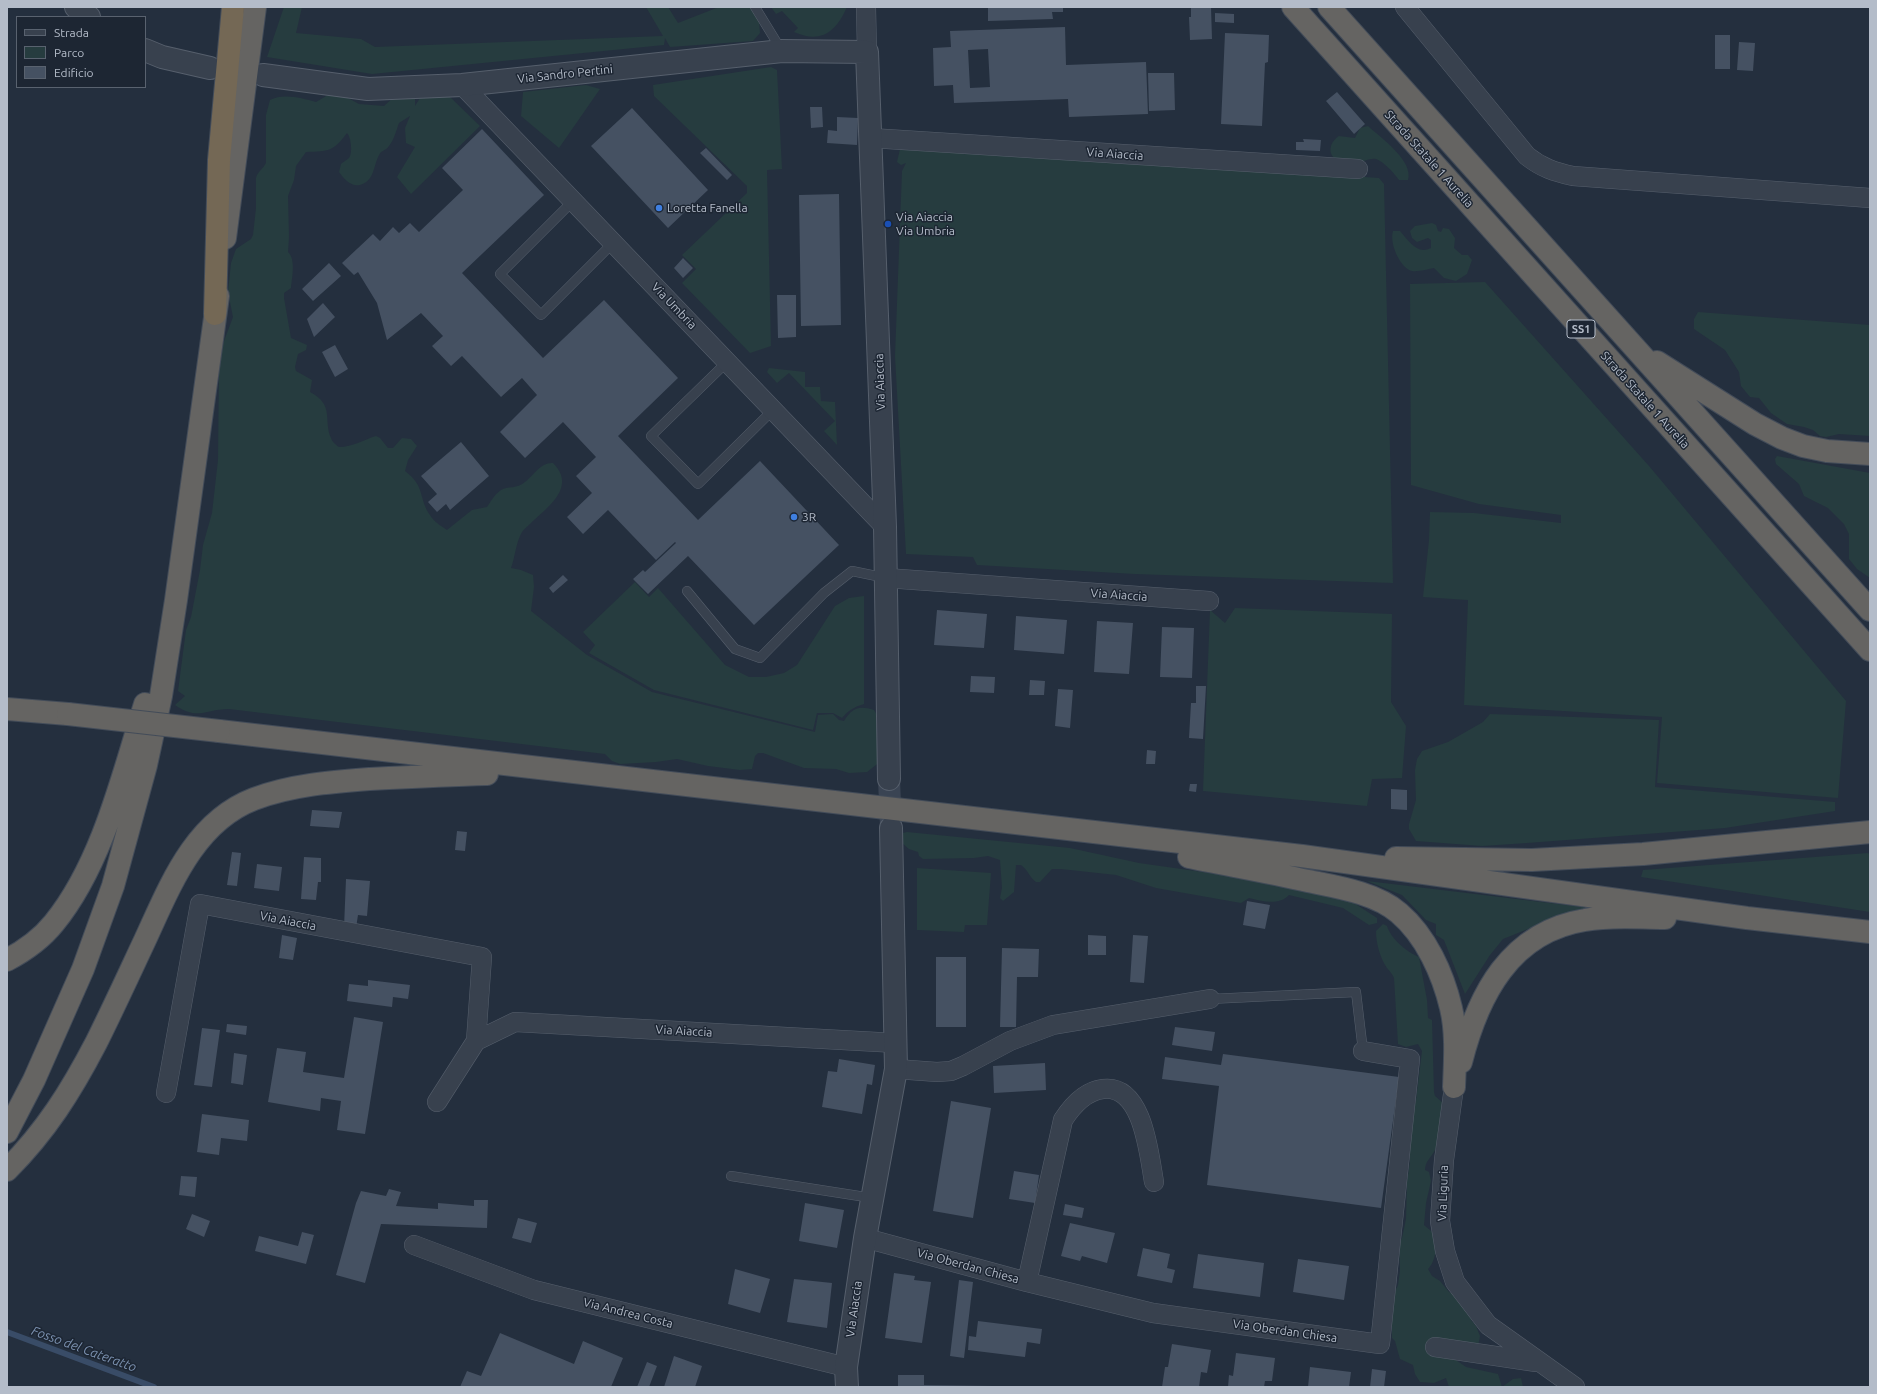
<!DOCTYPE html>
<style>
body{margin:0}
#map{position:relative;width:1877px;height:1394px;overflow:hidden;background:#242f3e;font-family:Ubuntu,sans-serif}
canvas{display:block}
.frame{position:absolute;inset:0;border:8px solid #b4bcc9;pointer-events:none}
.legend{position:absolute;left:16px;top:16px;width:130px;height:72px;box-sizing:border-box;background:#1d2633;border:1px solid #59626f;margin:0;padding:5px 7px;list-style:none;font-size:12px;color:#b4bcc9}
.legend li{display:flex;align-items:center;gap:8px;height:20px}
.legend b{width:20px;border:1px solid #59626f}
</style>
<div id="map">
<canvas width="1877" height="1394"></canvas>
<div class="frame"></div>
<ul class="legend">
<li><b style="height:5px;background:#38414e"></b>Strada</li>
<li><b style="height:11px;background:#263c3f"></b>Parco</li>
<li><b style="height:11px;background:#455162"></b>Edificio</li>
</ul>
</div>
<script>
const ctx = document.querySelector('canvas').getContext('2d');
ctx.lineJoin = 'round';
function paint(path, color) {
  ctx.fillStyle = color;
  ctx.fill(path, 'evenodd');
}
function trace(path, color, width, dash) {
  ctx.strokeStyle = color;
  ctx.lineWidth = width;
  ctx.lineCap = dash ? 'butt' : 'round';
  ctx.setLineDash(dash || []);
  ctx.stroke(path);
}
function write(font, color, halo, rows, align = 'center') {
  ctx.font = font + ' Ubuntu,sans-serif';
  ctx.lineWidth = 3;
  ctx.setLineDash([]);
  ctx.textBaseline = 'middle';
  ctx.strokeStyle = halo;
  ctx.fillStyle = color;
  for (const [text, x, y, turn = 0] of rows) {
    ctx.save();
    ctx.translate(x, y);
    ctx.rotate((+turn || 0) * Math.PI / 180);
    ctx.textAlign = isNaN(turn) ? turn : align;
    if (halo) ctx.strokeText(text, 0, 0);
    ctx.fillText(text, 0, 0);
    ctx.restore();
  }
}
paint(new Path2D(`
 M 284,7 L 302,7 L 296,33 L 361,39 L 375,47 L 663,36 L 646,7 L 668,7 L 678,23 L 719,7 L 750,7 L 759,22 L 760,33 L 753,41 L 670,47 L 665,38 L 664,45 L 372,74 L 267,57 Z
 M 771,7 L 847,7 C 836,32 821,44 794,32 L 798,28 L 782,11 L 776,14 Z
 M 771,67 L 777,70 L 782,169 L 767,170 L 771,346 L 750,353 L 682,283 L 696,269 L 682,255 L 747,193 L 747,186 L 654,96 L 653,85 Z
 M 586,85 L 600,89 L 559,148 L 521,116 L 523,92 Z
 M 408,93 L 415,99 L 415,106 L 420,98 L 448,95 L 480,126 L 411,194 L 397,177 L 415,147 L 406,143 L 405,128 L 410,116 L 399,123 C 396,131 394,140 389,146 C 387,149 384,150 381,152 C 373,162 376,181 360,185 C 351,187 344,179 339,172 L 341,164 C 343,162 347,160 349,158 C 353,153 351,137 347,133 C 333,152 329,151 306,152 L 296,166 L 294,180 L 288,196 L 289,237 L 288,252 C 296,259 292,278 291,288 L 284,293 L 284,298 L 291,338 L 307,345 L 306,350 L 298,354 L 295,367 L 296,371 L 312,380 L 310,392 C 335,405 323,420 331,438 C 332,442 336,445 339,447 C 353,447 363,440 376,436 L 380,438 L 388,448 L 393,448 L 402,438 L 411,439 L 417,446 L 408,460 L 405,471 C 426,487 418,498 430,515 C 434,522 440,525 447,530 L 472,510 L 487,507 C 491,501 495,494 501,490 C 508,486 517,489 525,482 C 534,475 541,462 553,463 C 577,487 548,507 531,523 C 528,526 524,529 522,532 C 516,542 515,557 511,568 L 521,570 L 533,575 L 534,587 L 531,611 L 587,655 L 652,692 L 815,732 L 818,715 L 833,714 L 839,720 L 844,721 C 852,708 859,705 874,710 L 883,725 L 881,761 L 867,772 L 849,773 L 836,769 L 804,768 L 763,753 L 758,753 L 755,756 L 752,769 L 740,770 L 708,766 L 677,759 L 656,762 L 620,764 L 612,761 L 605,754 L 229,709 C 205,709 198,721 175,705 L 185,696 L 178,691 L 186,630 L 191,617 L 200,570 L 203,545 L 212,513 L 218,460 L 219,366 L 224,341 L 233,317 L 228,292 L 231,263 L 236,249 L 251,239 L 253,235 L 256,208 L 256,178 C 258,171 263,169 266,163 L 266,115 L 270,100 C 283,93 302,98 316,102 L 328,95 L 346,97 L 359,104 L 384,106 L 394,97 Z
 M 1368,126 C 1381,138 1414,161 1408,180 L 1399,180 C 1395,174 1383,161 1376,159 C 1369,158 1364,162 1357,163 C 1346,164 1327,161 1331,146 C 1332,142 1336,138 1339,136 L 1355,138 L 1360,128 Z
 M 915,146 L 1379,178 L 1384,184 L 1393,583 L 1135,574 L 977,565 L 973,557 L 906,554 L 895,356 L 902,171 L 906,163 L 901,165 L 897,162 L 900,149 Z
 M 1432,223 L 1436,225 L 1438,231 L 1441,232 L 1443,228 L 1449,229 L 1455,238 L 1454,248 L 1462,255 L 1468,255 L 1472,260 L 1467,274 L 1456,281 L 1444,278 L 1434,268 C 1428,269 1418,272 1412,271 C 1400,268 1389,243 1393,231 L 1400,231 C 1409,241 1417,255 1431,248 L 1431,240 L 1428,238 L 1417,242 L 1412,238 L 1410,231 L 1415,226 Z
 M 1485,282 L 1649,466 L 1846,701 L 1838,798 L 1657,783 L 1662,717 L 1464,705 L 1468,600 L 1423,597 L 1429,540 L 1430,512 L 1474,513 L 1561,523 L 1561,515 L 1479,504 L 1411,485 L 1410,284 Z
 M 1698,312 L 1870,325 L 1870,436 L 1839,434 L 1826,437 L 1820,436 L 1813,430 L 1804,427 L 1787,424 L 1771,413 L 1759,398 L 1750,397 L 1741,386 L 1739,372 L 1725,350 L 1694,329 L 1694,319 Z
 M 769,368 L 805,372 L 805,387 L 820,387 L 821,401 L 835,402 L 837,445 L 824,431 L 835,421 L 789,373 L 777,383 L 767,372 Z
 M 1777,456 L 1870,473 L 1870,578 L 1857,569 L 1849,559 L 1849,534 L 1844,524 L 1828,508 L 1804,496 L 1799,484 L 1776,464 L 1775,459 Z
 M 635,582 L 649,597 L 658,588 L 725,665 L 749,677 L 766,677 L 784,673 L 797,665 L 835,606 L 849,598 L 864,596 L 864,704 C 854,707 849,710 842,718 L 833,713 L 817,713 L 813,730 L 654,690 L 589,653 L 595,645 L 583,632 Z
 M 1235,608 L 1392,614 L 1391,702 L 1406,726 L 1402,778 L 1372,779 L 1367,806 L 1203,791 L 1210,610 L 1225,623 Z
 M 1490,714 L 1659,720 L 1655,787 L 1835,802 L 1835,811 L 1725,828 L 1527,843 L 1482,846 L 1416,841 L 1409,829 L 1409,824 L 1416,800 L 1415,770 L 1417,759 L 1422,751 L 1448,742 L 1483,722 Z
 M 907,832 L 1070,848 L 1139,863 L 1252,879 L 1318,892 L 1354,903 L 1377,918 L 1377,923 L 1369,925 L 1343,908 L 1289,895 C 1279,906 1261,901 1249,898 L 1241,903 L 1156,888 L 1116,875 L 1061,869 L 1052,869 L 1040,882 L 1036,882 C 1029,877 1029,871 1021,865 L 1016,865 L 1014,892 L 1003,901 L 1000,898 L 1002,888 L 1000,860 L 988,856 L 974,858 L 923,859 L 919,856 L 918,852 L 909,849 L 902,843 L 901,837 L 903,833 Z
 M 1868,853 L 1870,855 L 1870,912 L 1641,877 L 1643,870 Z
 M 917,868 L 991,873 L 987,925 L 965,925 L 964,932 L 917,930 Z
 M 1367,881 L 1591,908 L 1570,912 L 1503,939 L 1490,955 L 1465,994 L 1444,940 L 1436,935 L 1436,924 L 1426,920 L 1402,895 Z
 M 1383,924 L 1387,926 C 1391,939 1407,952 1419,957 L 1427,1000 L 1428,1018 L 1432,1020 L 1434,1092 L 1435,1096 L 1442,1102 C 1443,1119 1441,1135 1435,1150 C 1431,1158 1425,1161 1425,1170 L 1429,1172 L 1431,1181 L 1426,1203 L 1424,1225 C 1427,1228 1432,1231 1434,1234 C 1439,1242 1435,1263 1428,1269 L 1432,1276 L 1440,1281 L 1449,1292 L 1458,1296 L 1470,1310 L 1471,1320 L 1476,1326 L 1480,1336 L 1478,1346 L 1453,1358 L 1466,1367 L 1498,1374 L 1502,1387 L 1513,1379 L 1521,1378 L 1523,1387 L 1449,1387 L 1446,1378 L 1434,1383 L 1420,1382 L 1415,1374 L 1413,1365 L 1400,1359 L 1395,1341 L 1392,1338 L 1392,1299 L 1398,1285 L 1400,1271 L 1399,1242 L 1402,1238 L 1406,1219 L 1407,1182 L 1410,1162 L 1410,1129 L 1416,1100 L 1422,1051 L 1418,1044 L 1406,1047 L 1398,1044 L 1394,978 C 1392,973 1390,972 1387,968 C 1380,958 1376,943 1376,931 Z`), '#263c3f');
trace(new Path2D(`
 M 7,1332 L 154,1387`), '#394c67', 6);
paint(new Path2D(`
 M 988,7 L 1063,7 L 1063,12 L 1052,12 L 1053,19 L 988,21 Z
 M 1191,7 L 1211,7 L 1212,39 L 1190,40 L 1189,17 L 1191,17 Z
 M 1215,13 L 1234,14 L 1234,23 L 1215,22 Z
 M 1065,27 L 1066,65 L 1146,62 L 1148,114 L 1069,117 L 1068,99 L 954,103 L 953,85 L 934,86 L 933,48 L 951,47 L 950,31 ZM 988,49 L 990,87 L 970,88 L 968,50 Z
 M 1225,33 L 1269,35 L 1268,62 L 1265,63 L 1262,126 L 1221,124 Z
 M 1715,35 L 1730,35 L 1730,69 L 1715,69 Z
 M 1739,42 L 1755,43 L 1753,71 L 1737,70 Z
 M 1148,73 L 1174,73 L 1175,110 L 1149,111 Z
 M 1337,92 L 1365,124 L 1354,134 L 1326,101 Z
 M 810,107 L 822,107 L 823,127 L 811,128 Z
 M 632,108 L 708,190 L 668,228 L 591,146 Z
 M 837,117 L 858,118 L 857,145 L 827,143 L 828,130 L 837,131 Z
 M 482,129 L 544,195 L 462,273 L 543,358 L 604,300 L 678,378 L 618,436 L 698,520 L 760,461 L 839,545 L 754,625 L 688,556 L 648,594 L 633,579 L 643,570 L 645,572 L 676,543 L 675,542 L 656,560 L 608,510 L 583,534 L 567,517 L 592,493 L 576,476 L 596,457 L 563,422 L 525,458 L 500,432 L 537,395 L 522,378 L 501,397 L 462,356 L 451,366 L 432,346 L 443,336 L 421,313 L 387,340 L 377,303 L 358,272 L 354,275 L 342,263 L 373,234 L 380,241 L 393,227 L 399,233 L 410,223 L 419,232 L 463,190 L 442,168 Z
 M 1303,139 L 1321,140 L 1320,151 L 1296,150 L 1296,142 L 1304,142 Z
 M 706,148 L 732,175 L 727,180 L 700,153 Z
 M 839,194 L 841,325 L 801,326 L 799,195 Z
 M 683,258 L 693,268 L 683,278 L 674,268 Z
 M 329,263 L 341,276 L 313,301 L 302,289 Z
 M 777,295 L 796,295 L 796,337 L 778,338 Z
 M 323,303 L 335,317 L 314,337 L 307,319 Z
 M 335,345 L 348,369 L 335,377 L 322,352 Z
 M 461,442 L 489,476 L 450,510 L 446,504 L 437,512 L 428,502 L 437,494 L 421,476 Z
 M 563,575 L 568,580 L 553,593 L 549,588 Z
 M 937,610 L 987,614 L 984,648 L 934,645 Z
 M 1016,616 L 1067,620 L 1064,654 L 1014,650 Z
 M 1097,621 L 1133,623 L 1129,674 L 1094,672 Z
 M 1162,627 L 1194,628 L 1192,678 L 1160,677 Z
 M 971,676 L 995,677 L 994,693 L 970,692 Z
 M 1030,680 L 1045,681 L 1044,695 L 1029,695 Z
 M 1196,686 L 1206,686 L 1203,739 L 1189,738 L 1191,703 L 1196,703 Z
 M 1058,689 L 1073,690 L 1070,728 L 1055,726 Z
 M 1147,750 L 1156,751 L 1155,764 L 1146,764 Z
 M 1190,784 L 1197,784 L 1196,792 L 1189,791 Z
 M 1391,789 L 1407,790 L 1407,810 L 1391,809 Z
 M 312,810 L 342,812 L 339,828 L 310,826 Z
 M 457,831 L 467,832 L 465,851 L 455,850 Z
 M 232,852 L 241,853 L 237,886 L 227,885 Z
 M 304,857 L 321,858 L 321,882 L 318,882 L 316,900 L 301,899 Z
 M 257,864 L 282,867 L 279,891 L 254,888 Z
 M 346,879 L 370,881 L 367,916 L 358,915 L 356,928 L 344,927 Z
 M 1247,901 L 1270,905 L 1265,929 L 1243,925 Z
 M 282,935 L 297,938 L 293,960 L 279,958 Z
 M 1088,935 L 1106,936 L 1106,955 L 1088,955 Z
 M 1133,935 L 1148,936 L 1144,983 L 1130,982 Z
 M 1002,948 L 1039,949 L 1038,977 L 1017,977 L 1016,1027 L 1000,1027 Z
 M 936,957 L 966,957 L 966,1027 L 936,1027 Z
 M 368,980 L 410,985 L 408,999 L 393,997 L 392,1007 L 347,1001 L 349,984 L 368,986 Z
 M 354,1017 L 383,1022 L 365,1134 L 337,1130 L 341,1101 L 321,1098 L 320,1111 L 268,1102 L 277,1048 L 306,1052 L 303,1072 L 344,1078 Z
 M 227,1024 L 247,1026 L 246,1035 L 226,1032 Z
 M 1175,1027 L 1215,1032 L 1212,1051 L 1172,1045 Z
 M 202,1028 L 220,1030 L 212,1087 L 194,1085 Z
 M 234,1053 L 247,1055 L 243,1085 L 231,1083 Z
 M 1223,1054 L 1399,1077 L 1381,1208 L 1207,1185 L 1219,1086 L 1162,1079 L 1165,1057 L 1221,1065 Z
 M 839,1059 L 875,1065 L 872,1085 L 867,1084 L 862,1114 L 822,1107 L 828,1071 L 837,1072 Z
 M 1045,1063 L 1046,1090 L 994,1093 L 993,1066 Z
 M 951,1101 L 991,1108 L 973,1218 L 933,1211 Z
 M 202,1114 L 249,1120 L 247,1141 L 221,1138 L 219,1155 L 197,1152 Z
 M 1014,1171 L 1039,1175 L 1035,1203 L 1009,1199 Z
 M 181,1176 L 197,1177 L 195,1197 L 179,1195 Z
 M 389,1189 L 401,1192 L 396,1206 L 438,1209 L 438,1203 L 474,1206 L 474,1200 L 488,1200 L 487,1228 L 381,1224 L 365,1283 L 336,1275 L 356,1203 L 361,1191 L 386,1196 Z
 M 805,1203 L 844,1210 L 837,1248 L 799,1241 Z
 M 1065,1204 L 1084,1208 L 1082,1218 L 1063,1215 Z
 M 192,1214 L 210,1221 L 204,1237 L 186,1229 Z
 M 518,1218 L 537,1223 L 531,1243 L 512,1238 Z
 M 1070,1223 L 1115,1233 L 1107,1263 L 1082,1256 L 1080,1261 L 1061,1256 Z
 M 302,1232 L 314,1235 L 306,1264 L 255,1251 L 259,1236 L 298,1246 Z
 M 1143,1248 L 1170,1254 L 1167,1268 L 1175,1270 L 1172,1283 L 1137,1276 Z
 M 1198,1254 L 1264,1263 L 1260,1297 L 1193,1288 Z
 M 1298,1259 L 1349,1266 L 1344,1300 L 1293,1292 Z
 M 735,1269 L 770,1279 L 760,1313 L 728,1304 Z
 M 894,1273 L 915,1276 L 914,1280 L 931,1282 L 922,1343 L 885,1338 Z
 M 794,1279 L 832,1283 L 827,1328 L 787,1322 Z
 M 959,1280 L 973,1282 L 964,1358 L 950,1356 Z
 M 978,1321 L 1042,1329 L 1040,1344 L 1027,1342 L 1025,1357 L 968,1350 L 969,1336 L 976,1337 Z
 M 500,1333 L 574,1364 L 583,1341 L 623,1358 L 611,1387 L 460,1387 L 467,1371 L 481,1376 Z
 M 1172,1344 L 1211,1350 L 1207,1373 L 1201,1372 L 1199,1387 L 1162,1387 L 1165,1367 L 1168,1367 Z
 M 1236,1353 L 1275,1358 L 1272,1381 L 1265,1381 L 1264,1387 L 1228,1387 L 1229,1375 L 1233,1376 Z
 M 674,1356 L 702,1366 L 695,1387 L 664,1387 Z
 M 647,1362 L 657,1366 L 649,1387 L 637,1387 Z
 M 1310,1367 L 1351,1372 L 1349,1387 L 1308,1387 Z
 M 1372,1369 L 1386,1371 L 1384,1387 L 1370,1387 Z
 M 898,1375 L 924,1375 L 924,1385 L 994,1386 L 994,1387 L 898,1387 Z`), '#455162');
trace(new Path2D(`
 M 889,779 L 891,827`), '#3a4453', 22, [22, 11]);
const service = new Path2D(`
 M 755,7 L 782,51
 M 573,201 L 500,274 L 541,315 L 613,243
 M 727,362 L 651,436 L 698,484 L 773,410
 M 687,591 L 735,649 L 760,658 L 824,593 L 852,571 L 886,578
 M 1210,999 L 1356,992 L 1363,1051
 M 731,1176 L 872,1198`);
const minor = new Path2D(`
 M 866,7 L 867,52
 M 1405,7 L 1527,156 C 1542,168 1555,172 1573,176 L 1870,198
 M 462,85 L 885,527
 M 871,138 L 1358,169
 M 886,578 L 1209,601
 M 476,1041 L 515,1022 L 896,1043
 M 896,1069 L 937,1072 L 951,1071 L 963,1066 L 1010,1041 L 1053,1025 L 1210,999
 M 1454,1087 L 1444,1160 L 1440,1221 L 1445,1251 L 1455,1282 L 1488,1325 L 1575,1387
 M 166,1093 L 200,904 L 482,957 L 476,1041 L 437,1102
 M 865,1238 L 1027,1282 L 1153,1313 L 1380,1344 L 1410,1059 L 1363,1051
 M 414,1245 L 534,1290 L 846,1367
 M 1027,1282 L 1063,1120 C 1072,1106 1086,1091 1103,1089 C 1143,1084 1149,1154 1154,1182
 M 1435,1347 L 1536,1362`);
const tertiary = new Path2D(`
 M 76,7 L 89,17
 M 145,50 L 162,57 L 210,68
 M 263,75 L 368,89 L 462,85 L 782,51 L 867,52 L 885,527 L 889,779
 M 847,1387 L 846,1367 L 865,1238 L 896,1069 L 891,828`);
const trunk = new Path2D(`
 M 1293,7 L 1870,650
 M 1329,7 L 1870,610
 M 225,238 L 255,7
 M 1657,362 L 1755,424 L 1782,438 L 1803,446 L 1827,451 L 1870,454
 M 7,709 L 68,714
 M 219,731 L 1302,856 L 1747,918 L 1870,932
 M 1189,857 C 1228,865 1268,872 1308,881 C 1337,887 1376,893 1399,913 C 1426,936 1443,974 1451,1008 C 1457,1033 1455,1061 1454,1087
 M 1396,858 L 1532,860 L 1643,854 L 1870,832
 M 7,960 C 24,951 42,938 54,923 C 102,864 123,775 145,704
 M 1461,1062 C 1478,995 1510,932 1585,920 C 1611,915 1639,918 1665,918
 M 7,1132 L 34,1080 L 83,969 L 113,886 L 146,765 L 161,696 L 176,600 L 218,296
 M 7,1170 C 46,1131 71,1091 96,1043 C 113,1009 129,974 145,940 C 170,886 194,822 254,799 C 291,785 331,782 370,779 C 409,777 448,775 487,774`);
const motorway = new Path2D(`
 M 215,314 L 219,160 L 233,7`);
trace(service, '#565f6c', 10);
trace(minor, '#565f6c', 20);
trace(tertiary, '#565f6c', 24);
trace(trunk, '#434c59', 24);
trace(motorway, '#434c59', 24);
trace(service, '#38414e', 9);
trace(minor, '#38414e', 19);
trace(tertiary, '#38414e', 22);
trace(trunk, '#656462', 22);
trace(motorway, '#746855', 22);
const trunkBridge = new Path2D(`
 M 68,714 L 219,731`);
trace(trunkBridge, '#434c59', 24, []);
trace(trunkBridge, '#656462', 22);
for (const [x, y, r, color] of [
 [659,208,4,"#3f7fe0"],
 [888,224,4,"#1a4fb4"],
 [794,517,4,"#3f7fe0"]
]) {
  const dot = new Path2D();
  dot.arc(x, y, r, 0, 2 * Math.PI);
  ctx.fillStyle = color;
  ctx.fill(dot);
  trace(dot, '#1d2633', 1.5);
}
for (const [x, y, w] of [
 [1581,329,28]
]) {
  const box = new Path2D();
  box.roundRect(x - w / 2, y - 9, w, 18, 3);
  ctx.fillStyle = '#1d2633';
  ctx.fill(box);
  trace(box, '#b4bcc9', 1);
}
write('bold 11px', '#b4bcc9', null, [
 ["SS1",1581,329]
]);
write('12px', '#b4bcc9', '#1d2633', [
 ["Via Sandro Pertini",565,74,-6],
 ["Via Aiaccia",1115,154,4],
 ["Strada Statale 1 Aurelia",1429,159,48],
 ["Via Umbria",674,306,46],
 ["Via Aiaccia",880,382,-92],
 ["Strada Statale 1 Aurelia",1645,400,48],
 ["Via Aiaccia",1119,595,4],
 ["Via Aiaccia",288,921,11],
 ["Via Aiaccia",684,1031,3],
 ["Via Liguria",1443,1193,-88],
 ["Via Oberdan Chiesa",968,1266,15],
 ["Via Aiaccia",854,1309,-82],
 ["Via Andrea Costa",628,1313,14],
 ["Via Oberdan Chiesa",1285,1331,8]
]);
write('12px', '#b4bcc9', '#1d2633', [
 ["Loretta Fanella",667,208],
 ["Via Aiaccia",896,217],
 ["Via Umbria",896,231],
 ["3R",802,517]
], 'left');
write('italic 13px', '#7c92b1', '#1d2633', [
 ["Fosso del Cateratto",84,1349,20]
]);
</script>
